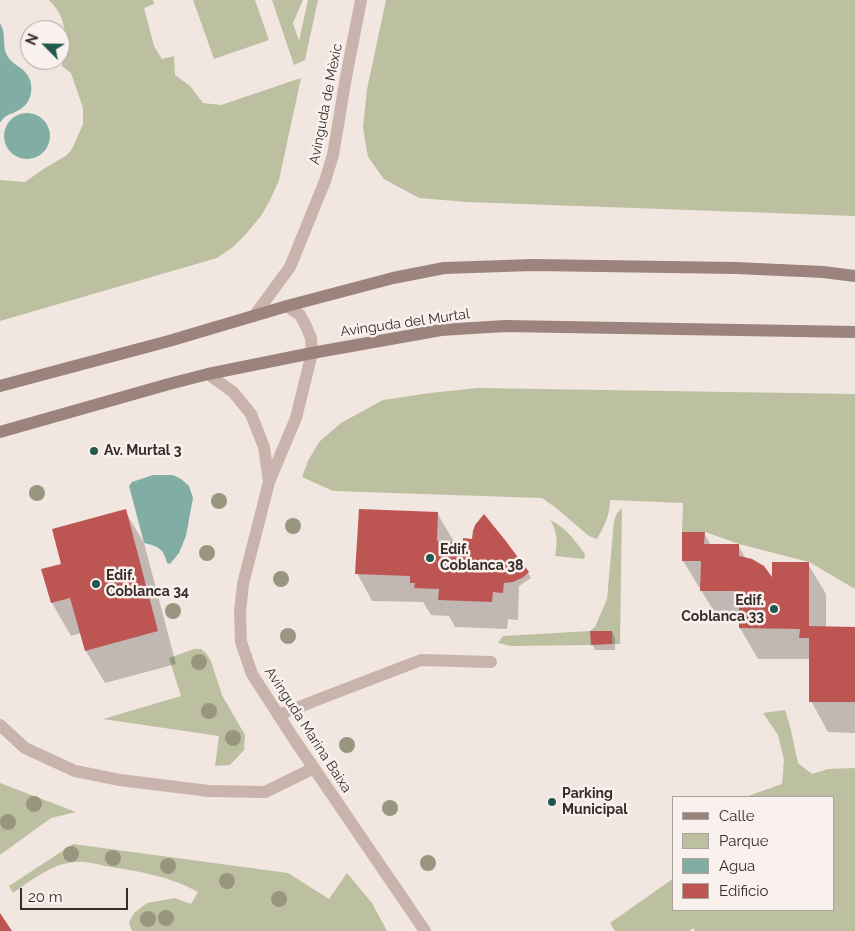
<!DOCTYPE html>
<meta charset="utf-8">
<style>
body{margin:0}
#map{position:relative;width:855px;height:931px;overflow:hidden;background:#f2e6e0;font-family:Raleway,sans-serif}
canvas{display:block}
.legend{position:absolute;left:672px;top:796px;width:162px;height:115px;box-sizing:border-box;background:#f9f1ed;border:1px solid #aca29f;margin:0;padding:6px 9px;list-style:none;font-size:15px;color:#382c2b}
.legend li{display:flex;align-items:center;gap:10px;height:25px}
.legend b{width:25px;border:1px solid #aca29f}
.north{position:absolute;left:20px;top:20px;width:50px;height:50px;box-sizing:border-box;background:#f9f1ed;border:1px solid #aca29f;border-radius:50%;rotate:293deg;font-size:14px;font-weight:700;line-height:20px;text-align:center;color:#382c2b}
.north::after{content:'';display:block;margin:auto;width:18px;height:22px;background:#23574f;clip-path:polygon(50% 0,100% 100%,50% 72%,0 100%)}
.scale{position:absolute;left:20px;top:888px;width:108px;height:22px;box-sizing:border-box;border:2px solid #382c2b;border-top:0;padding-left:6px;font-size:15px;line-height:18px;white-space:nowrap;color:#382c2b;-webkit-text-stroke:4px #f9f1ed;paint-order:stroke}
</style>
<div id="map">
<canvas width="855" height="931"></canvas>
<ul class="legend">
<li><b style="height:6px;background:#9d837e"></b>Calle</li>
<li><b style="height:14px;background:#bcc0a1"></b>Parque</li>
<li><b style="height:14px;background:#81ada5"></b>Agua</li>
<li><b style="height:14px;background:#bd5653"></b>Edificio</li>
</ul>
<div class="north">N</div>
<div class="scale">20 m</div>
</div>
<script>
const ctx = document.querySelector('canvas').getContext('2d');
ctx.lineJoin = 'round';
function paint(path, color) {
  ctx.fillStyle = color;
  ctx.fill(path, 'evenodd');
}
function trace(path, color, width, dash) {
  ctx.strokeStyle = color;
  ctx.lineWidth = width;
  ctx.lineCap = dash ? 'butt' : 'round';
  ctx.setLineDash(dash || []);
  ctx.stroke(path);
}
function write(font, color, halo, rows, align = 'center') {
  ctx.font = font + ' Raleway,sans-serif';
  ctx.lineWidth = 5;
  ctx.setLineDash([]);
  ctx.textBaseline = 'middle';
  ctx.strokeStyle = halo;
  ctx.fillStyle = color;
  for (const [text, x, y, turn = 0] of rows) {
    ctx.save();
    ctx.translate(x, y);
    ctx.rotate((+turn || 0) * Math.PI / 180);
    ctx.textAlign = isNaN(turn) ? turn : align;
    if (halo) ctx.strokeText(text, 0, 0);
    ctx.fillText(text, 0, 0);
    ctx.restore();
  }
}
paint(new Path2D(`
 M 49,0 L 153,0 L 154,4 L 144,8 L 154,46 L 162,59 L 174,56 L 175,75 L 190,86 L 203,103 L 221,105 L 301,78 L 279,180 L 270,200 L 261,216 L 246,234 L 233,247 L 217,258 L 0,321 L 0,180 L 25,182 L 45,168 L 67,155 L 72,149 L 83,124 L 83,108 L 71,73 L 62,66 C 66,39 69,20 49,0 Z
 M 193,0 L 255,0 L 269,40 L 214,59 Z
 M 272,0 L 303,0 L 293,23 L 299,41 L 308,0 L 318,0 L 305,60 L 294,65 Z
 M 386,0 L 855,0 L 855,216 L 467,202 L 419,198 L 384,179 L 368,157 L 363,128 L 367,89 Z
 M 478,388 L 855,394 L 855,589 L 809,562 L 739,544 L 705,532 L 682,532 L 683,503 L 610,500 C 610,515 604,527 597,539 L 589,536 L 556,508 L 542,498 L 333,491 L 302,477 L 308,461 L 319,442 L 341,423 L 383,400 L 430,393 Z
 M 622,508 L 620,644 L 612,644 L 612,631 L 591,631 L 591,645 L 511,646 L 498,643 L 503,636 L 590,631 L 595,627 L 607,599 L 614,521 L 617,513 Z
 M 550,520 C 566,527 575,541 585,554 L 584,559 L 555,556 C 558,544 557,529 550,520 Z
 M 194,649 L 201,649 L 206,653 L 211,661 L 222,695 L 245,735 L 244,750 L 230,765 L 215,766 L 219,736 L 103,719 L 181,696 L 169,658 Z
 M 785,710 L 790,726 L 798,763 L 812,774 L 828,769 L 855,768 L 855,931 L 695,931 L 693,928 L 689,931 L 615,931 L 610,923 L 674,878 L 674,910 L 834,910 L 834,797 L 745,797 L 782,784 L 784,760 L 778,735 L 763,713 Z
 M 0,783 L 76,812 L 51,818 L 0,855 Z
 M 73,844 L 288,873 L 329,899 L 347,873 L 372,903 L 387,931 L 133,931 L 131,929 L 129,922 L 134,913 L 147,903 L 175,898 L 191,904 L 198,892 C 170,876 137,871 105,866 C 96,864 84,861 75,862 C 53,863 30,881 13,893 L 9,886 Z`), '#bcc0a1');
paint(new Path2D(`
 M 0,23 C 7,34 1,47 8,57 C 13,65 23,67 28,76 C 35,87 31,104 19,110 C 9,116 7,113 0,123 Z
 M4 136a23 23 0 1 1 46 0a23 23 0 1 1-46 0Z
 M 153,475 L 173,475 L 181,479 L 189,486 L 193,498 L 186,536 L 179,553 L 170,564 L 167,563 C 164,549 158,546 144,543 L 129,486 L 132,482 Z`), '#81ada5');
paint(new Path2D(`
 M 125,511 L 144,543 L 176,664 L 105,683 L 86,651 L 81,633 L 71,636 L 52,603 L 43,570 L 62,565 Z
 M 437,513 L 453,540 L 453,543 L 528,573 L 531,578 L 519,586 L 518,620 L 508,619 L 507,629 L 455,627 L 449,616 L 431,615 L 423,602 L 372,601 L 357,573 Z
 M 683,533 L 704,533 L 711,545 L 738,545 L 746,559 L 773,580 L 808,564 L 826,594 L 826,628 L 855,628 L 855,733 L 828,732 L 811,701 L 810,659 L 758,659 L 740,628 L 740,622 L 720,621 L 683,561 Z
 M 612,632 L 615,638 L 615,650 L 595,650 L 592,644 Z`), '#0003');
paint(new Path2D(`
 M 126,509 L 158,631 L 85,651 L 70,598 L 51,603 L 41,569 L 61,564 L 52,529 Z
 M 359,509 L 438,512 L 437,541 L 463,543 L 463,538 L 472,539 L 473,531 L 475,525 L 484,514 L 505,540 L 529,572 L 522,578 L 513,582 L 504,583 L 503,593 L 493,592 L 492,602 L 438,600 L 439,589 L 414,588 L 415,583 L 410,583 L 410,576 L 355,574 Z
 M 682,532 L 705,532 L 704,544 L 739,544 L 739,556 L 752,559 L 764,566 L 772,577 L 772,562 L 809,562 L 809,626 L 855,627 L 855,702 L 809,702 L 809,638 L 799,638 L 800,629 L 739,628 L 739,591 L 700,591 L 701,561 L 682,561 Z
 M 590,631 L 612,631 L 612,644 L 591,645 Z
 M 0,913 L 12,931 L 0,931 Z`), '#bd5653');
trace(new Path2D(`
 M 287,306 L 300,315 L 306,326 L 311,338 L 312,353 L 296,418 L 269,482 L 243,584 L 240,612 L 241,642 L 252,674 L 294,739 L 425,931
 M 254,316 L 290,267 L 325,181 L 333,155 L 346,77 L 361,0
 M 208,374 L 233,392 L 251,414 L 264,447 L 269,482
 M 278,715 L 348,688 L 421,660 L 491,662
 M 0,725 L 25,748 L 75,771 L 120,780 L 209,791 L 265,792 L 314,768`), '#c9b4ad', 12);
trace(new Path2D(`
 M 0,386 L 169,341 L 287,306 L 393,278 L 444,268 L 533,265 L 736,268 L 823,272 L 855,276
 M 0,432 L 169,384 L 208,374 L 312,353 L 441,330 L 505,326 L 855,332`), '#9d837e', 12);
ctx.fillStyle = '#98967f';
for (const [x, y] of [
 [37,493],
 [219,501],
 [293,526],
 [207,553],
 [281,579],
 [173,611],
 [288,636],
 [199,662],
 [209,711],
 [233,738],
 [347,745],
 [34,804],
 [390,808],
 [8,822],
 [71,854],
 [113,858],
 [428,863],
 [168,866],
 [227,881],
 [279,899],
 [166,918],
 [148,919]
]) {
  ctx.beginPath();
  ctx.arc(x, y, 8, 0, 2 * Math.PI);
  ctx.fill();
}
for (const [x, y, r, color] of [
 [94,451,5,"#23574f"],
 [430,558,5,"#23574f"],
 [96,584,5,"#23574f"],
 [774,609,5,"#23574f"],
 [552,802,5,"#23574f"]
]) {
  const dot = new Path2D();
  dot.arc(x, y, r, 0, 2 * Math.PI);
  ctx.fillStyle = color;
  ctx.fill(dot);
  trace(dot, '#f9f1ed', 2);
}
write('14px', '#382c2b', '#f9f1ed', [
 ["Avinguda de Mèxic",326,104,-79],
 ["Avinguda del Murtal",405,323,-8],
 ["Avinguda Marina Baixa",308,730,57]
]);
write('bold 14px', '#382c2b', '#f9f1ed', [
 ["Av. Murtal 3",104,451],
 ["Edif.",440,550],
 ["Coblanca 38",440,566],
 ["Edif.",106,576],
 ["Coblanca 34",106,592],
 ["Edif.",764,601,"right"],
 ["Coblanca 33",764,617,"right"],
 ["Parking",562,794],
 ["Municipal",562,810]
], 'left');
</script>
